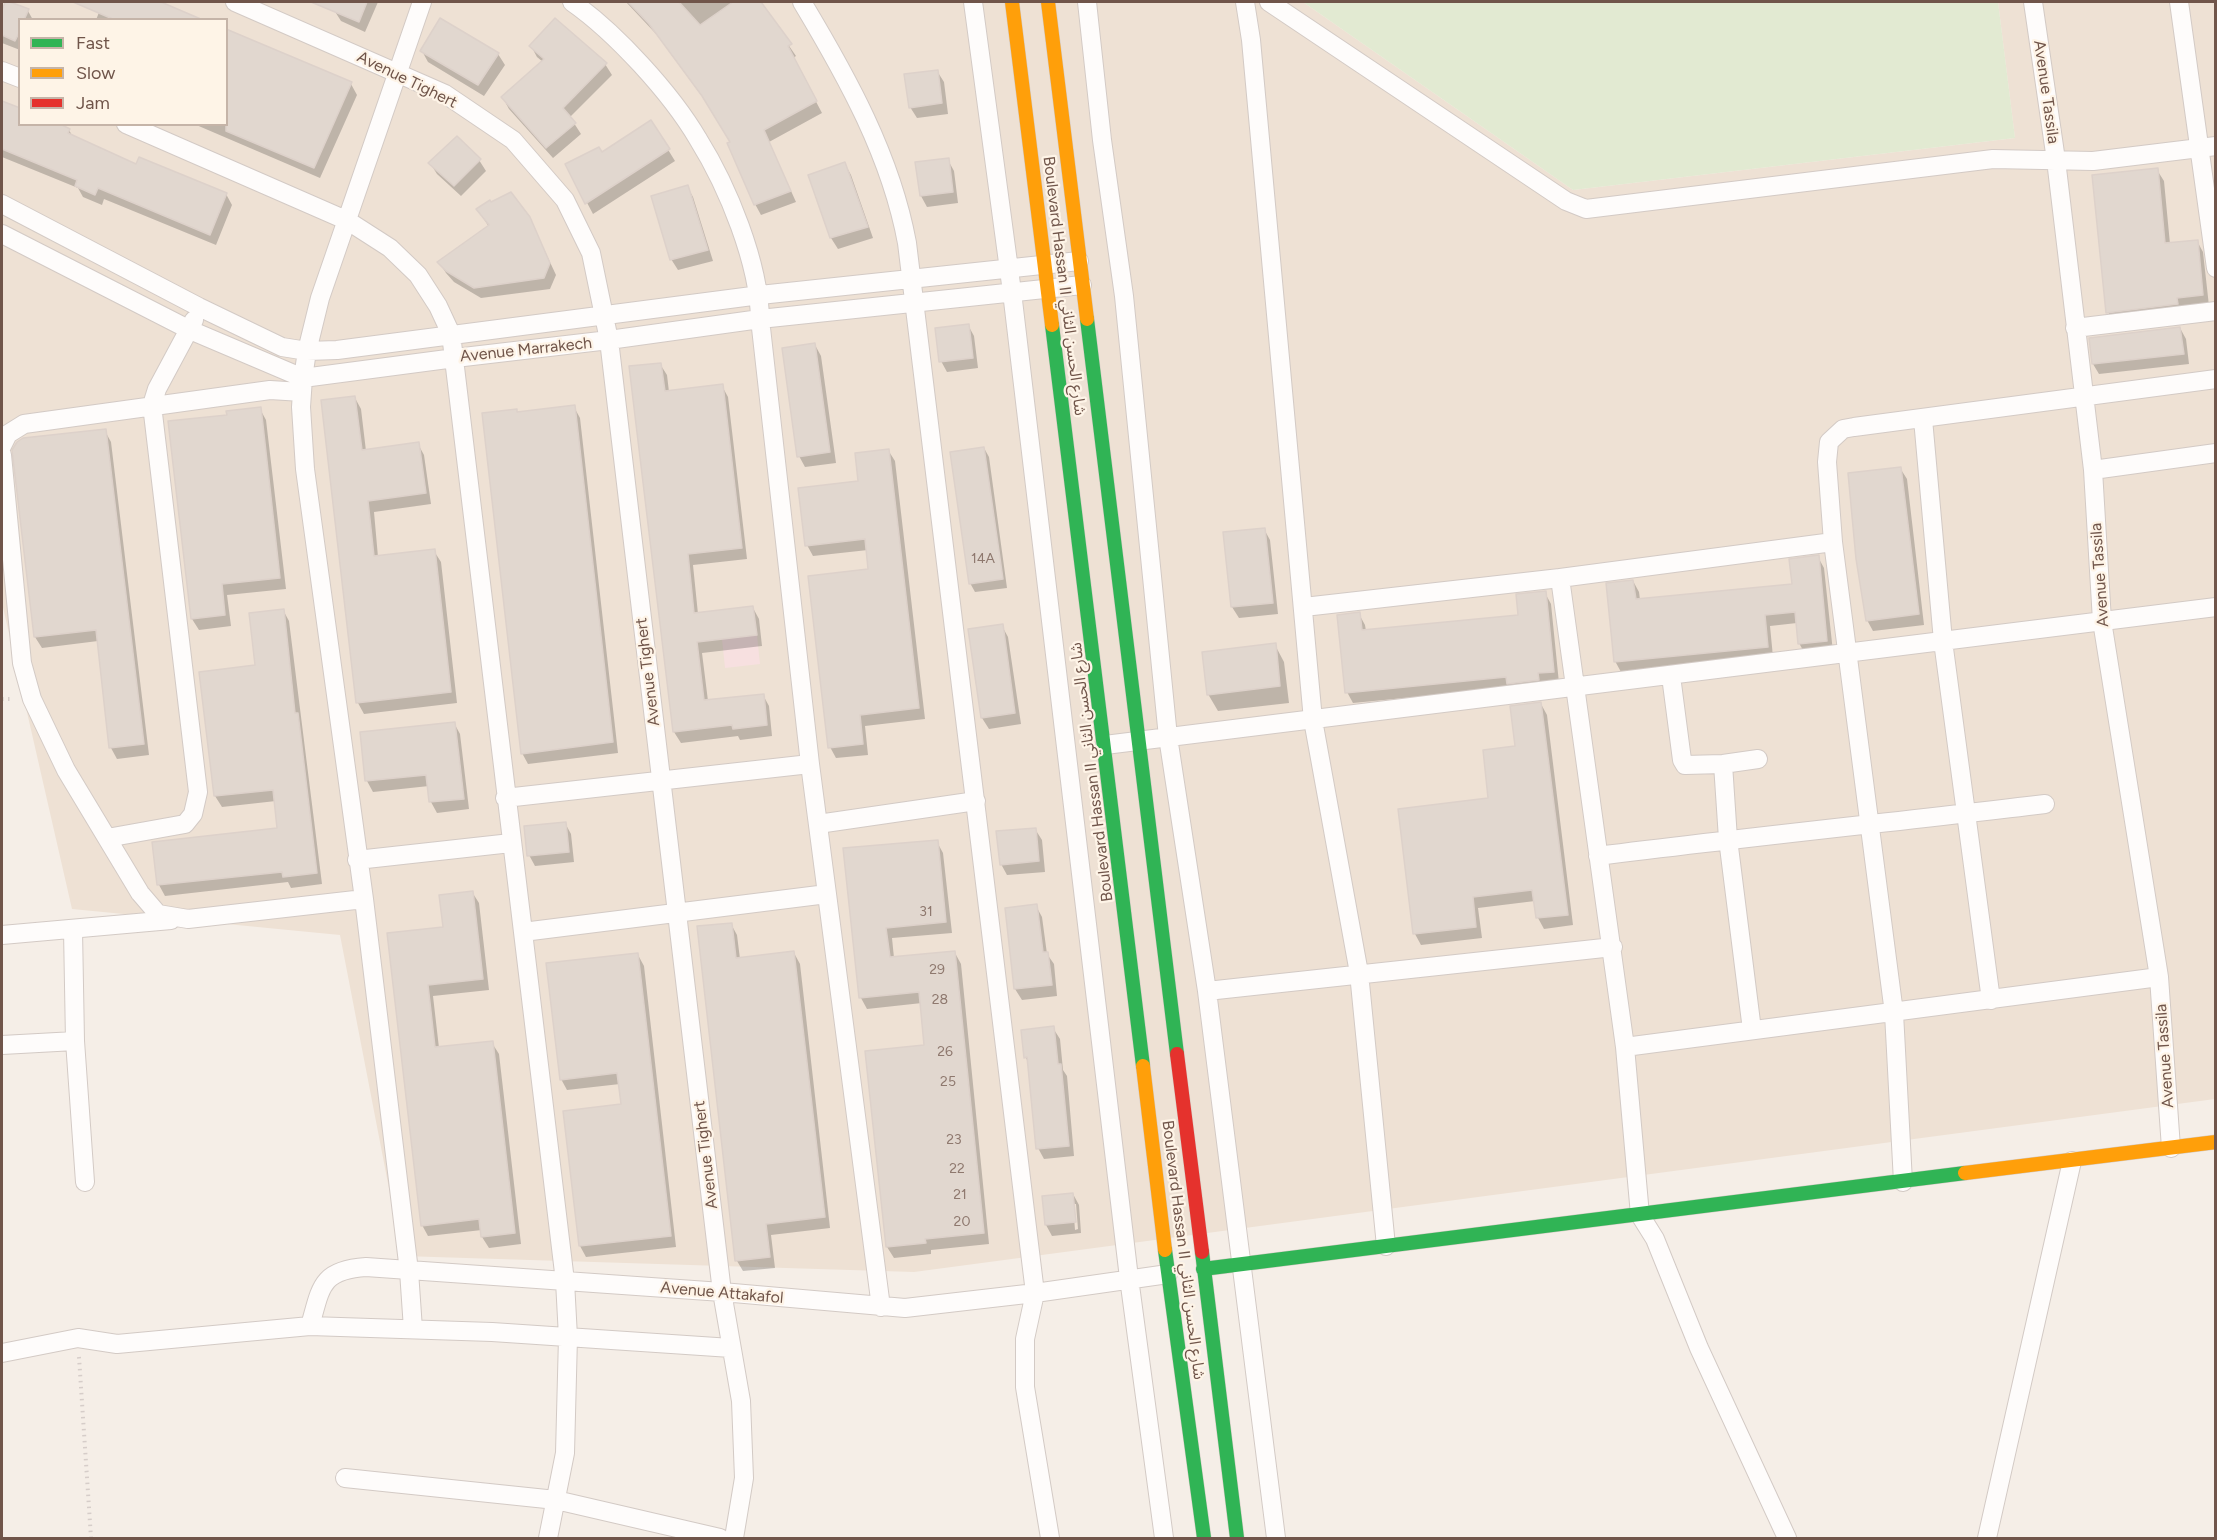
<!DOCTYPE html>
<meta charset="utf-8">
<style>
body{margin:0}
#map{position:relative;width:2217px;height:1540px;overflow:hidden;background:#f5eee7;font-family:Figtree,sans-serif}
canvas{display:block}
.frame{position:absolute;inset:0;border:3px solid #70554a;pointer-events:none}
.legend{position:absolute;left:18px;top:18px;width:210px;height:108px;box-sizing:border-box;background:#fef4e7;border:2px solid #c5b4a8;margin:0;padding:8px 10px;list-style:none;font-size:18px;color:#70554a}
.legend li{display:flex;align-items:center;gap:12px;height:30px}
.legend b{width:30px;border:2px solid #c5b4a8}
</style>
<div id="map">
<canvas width="2217" height="1540"></canvas>
<div class="frame"></div>
<ul class="legend">
<li><b style="height:8px;background:#30b455"></b>Fast</li>
<li><b style="height:8px;background:#ff9f0a"></b>Slow</li>
<li><b style="height:8px;background:#e5322d"></b>Jam</li>
</ul>
</div>
<script>
const ctx = document.querySelector('canvas').getContext('2d');
ctx.lineJoin = 'round';
function paint(path, color) {
  ctx.fillStyle = color;
  ctx.fill(path, 'evenodd');
}
function trace(path, color, width, dash) {
  ctx.strokeStyle = color;
  ctx.lineWidth = width;
  ctx.lineCap = dash ? 'butt' : 'round';
  ctx.setLineDash(dash || []);
  ctx.stroke(path);
}
function write(font, color, halo, rows, align = 'center') {
  ctx.font = font + ' Figtree,"Noto Sans Arabic",sans-serif';
  ctx.lineWidth = 4.5;
  ctx.setLineDash([]);
  ctx.textBaseline = 'middle';
  ctx.strokeStyle = halo;
  ctx.fillStyle = color;
  for (const [text, x, y, turn = 0] of rows) {
    ctx.save();
    ctx.translate(x, y);
    ctx.rotate((+turn || 0) * Math.PI / 180);
    ctx.textAlign = isNaN(turn) ? turn : align;
    if (halo) ctx.strokeText(text, 0, 0);
    ctx.fillText(text, 0, 0);
    ctx.restore();
  }
}
paint(new Path2D(`
 M 2,2 L 1303,2 L 1573,190 L 2015,138 L 1998,2 L 2215,2 L 2215,1099 L 914,1272 L 402,1256 L 340,935 L 72,909 L 2,603 ZM 20,20 L 226,20 L 226,124 L 20,124 Z`), '#eee1d4');
paint(new Path2D(`
 M 757,635 L 760,664 L 725,668 L 722,639 Z`), '#f7e0e0');
paint(new Path2D(`
 M 1303,2 L 1998,2 L 2015,138 L 1573,190 Z`), '#e2ead2');
paint(new Path2D(`
 M 7,2 L 28,11 L 33,20 L 20,20 L 20,50 L 2,43 L 2,14 Z
 M 103,2 L 157,2 L 200,20 L 96,20 Z
 M 338,2 L 378,2 L 365,32 L 341,21 L 334,10 Z
 M 626,2 L 759,2 L 796,56 L 793,58 L 822,113 L 769,142 L 796,202 L 761,215 L 755,204 L 732,143 L 710,107 L 657,35 Z
 M 531,46 L 605,64 L 612,75 L 570,117 L 581,134 L 553,158 L 509,109 L 503,98 L 543,62 L 537,57 Z
 M 422,51 L 498,54 L 505,65 L 484,96 L 428,62 Z
 M 937,71 L 944,82 L 948,114 L 917,118 L 910,107 Z
 M 351,84 L 357,95 L 320,178 L 194,124 L 226,124 Z
 M 2,102 L 20,109 L 20,124 L 69,130 L 73,137 L 137,166 L 226,194 L 232,205 L 216,245 L 104,199 L 102,205 L 83,197 L 78,188 L 2,157 Z
 M 651,122 L 675,161 L 593,214 L 567,165 L 601,154 Z
 M 479,160 L 486,171 L 461,196 L 437,174 L 430,163 Z
 M 948,160 L 954,171 L 958,203 L 927,207 L 921,196 Z
 M 845,164 L 851,175 L 873,238 L 838,249 L 831,238 Z
 M 2157,170 L 2164,181 L 2170,244 L 2197,241 L 2203,252 L 2209,306 L 2114,323 L 2108,312 Z
 M 687,186 L 693,197 L 713,261 L 678,270 L 671,259 Z
 M 478,210 L 535,230 L 556,275 L 550,289 L 481,298 L 454,282 L 446,273 L 439,262 L 489,227 Z
 M 968,325 L 974,336 L 978,368 L 947,372 L 941,361 Z
 M 2180,328 L 2186,339 L 2189,364 L 2099,374 L 2093,364 Z
 M 815,345 L 821,356 L 836,463 L 805,467 L 799,456 Z
 M 660,364 L 667,375 L 669,392 L 722,386 L 728,397 L 747,559 L 693,565 L 698,614 L 753,608 L 759,619 L 762,646 L 702,653 L 708,701 L 763,695 L 769,706 L 772,736 L 740,740 L 738,736 L 681,743 L 674,732 Z
 M 355,398 L 361,409 L 366,451 L 418,444 L 424,455 L 431,504 L 374,512 L 378,557 L 434,551 L 441,562 L 457,703 L 364,714 L 358,703 L 323,402 Z
 M 574,407 L 580,418 L 618,753 L 528,764 L 522,753 L 517,414 Z
 M 260,409 L 266,420 L 286,589 L 227,595 L 231,626 L 199,630 L 192,619 L 229,416 Z
 M 105,431 L 111,442 L 149,755 L 117,759 L 111,748 L 98,641 L 42,648 L 35,637 L 14,451 Z
 M 984,448 L 989,457 L 1007,588 L 975,592 L 970,583 Z
 M 888,450 L 895,461 L 925,719 L 865,726 L 868,755 L 836,758 L 830,747 L 870,570 L 868,550 L 813,556 L 807,545 Z
 M 1900,468 L 1907,479 L 1924,625 L 1873,631 L 1867,620 Z
 M 1264,529 L 1270,540 L 1278,614 L 1239,618 L 1232,607 Z
 M 1818,557 L 1824,568 L 1833,652 L 1805,654 L 1799,643 L 1797,623 L 1770,626 L 1773,657 L 1621,672 L 1615,661 L 1633,581 L 1639,592 L 1640,600 L 1793,585 Z
 M 1545,593 L 1551,604 L 1559,683 L 1353,703 L 1347,692 L 1359,614 L 1365,625 L 1366,631 L 1520,616 Z
 M 283,610 L 289,621 L 322,884 L 291,888 L 288,882 L 165,896 L 159,885 L 154,843 L 279,829 L 276,801 L 222,807 L 215,796 L 201,673 L 257,666 Z
 M 1002,626 L 1008,637 L 1021,724 L 989,729 L 982,718 Z
 M 1275,645 L 1284,662 L 1289,703 L 1218,711 L 1208,694 Z
 M 1541,704 L 1547,715 L 1573,925 L 1544,929 L 1538,918 L 1535,901 L 1478,908 L 1482,938 L 1421,945 L 1415,934 L 1400,810 L 1490,799 Z
 M 454,723 L 460,734 L 469,809 L 437,813 L 431,802 L 429,786 L 373,792 L 367,781 Z
 M 565,823 L 571,834 L 574,862 L 535,866 L 529,855 Z
 M 1035,829 L 1042,840 L 1045,872 L 1007,875 L 1001,864 Z
 M 937,842 L 943,853 L 952,933 L 892,938 L 894,958 L 955,953 L 961,964 L 989,1244 L 931,1250 L 931,1254 L 894,1258 L 887,1247 L 926,1046 L 922,1003 L 867,1009 L 861,998 L 844,849 Z
 M 472,892 L 479,903 L 489,990 L 433,996 L 439,1048 L 492,1043 L 499,1054 L 521,1244 L 489,1248 L 482,1237 L 482,1230 L 428,1236 L 422,1225 L 389,934 L 444,928 Z
 M 1036,906 L 1042,917 L 1047,954 L 1054,964 L 1057,996 L 1022,1000 L 1015,989 Z
 M 731,924 L 737,935 L 740,959 L 794,953 L 800,964 L 830,1228 L 771,1235 L 775,1268 L 743,1271 L 737,1261 Z
 M 638,955 L 644,966 L 676,1247 L 586,1257 L 580,1246 L 565,1112 L 622,1105 L 620,1084 L 567,1090 L 561,1079 Z
 M 1053,1028 L 1060,1039 L 1063,1070 L 1067,1076 L 1074,1156 L 1044,1159 L 1038,1148 L 1030,1064 L 1025,1057 Z
 M 1073,1194 L 1079,1205 L 1081,1233 L 1052,1236 L 1046,1225 ZM 1073,1204 L 1076,1204 L 1078,1229 L 1075,1230 Z`), '#0003');
const building = new Path2D(`
 M 5,2 L 10,2 L 29,9 L 24,20 L 20,20 L 20,31 L 15,41 L 2,35 L 2,11 Z
 M 73,2 L 161,2 L 203,20 L 115,20 Z
 M 311,2 L 367,2 L 359,22 Z
 M 628,2 L 679,2 L 700,25 L 733,2 L 761,2 L 792,44 L 788,46 L 817,101 L 764,130 L 791,191 L 754,205 L 727,143 L 730,142 L 702,96 L 649,24 Z
 M 440,18 L 499,53 L 478,85 L 420,51 Z
 M 555,18 L 607,63 L 563,108 L 576,123 L 546,148 L 501,97 L 544,59 L 529,46 Z
 M 226,29 L 352,82 L 314,168 L 226,131 Z
 M 938,70 L 942,103 L 909,108 L 904,74 Z
 M 2,101 L 20,108 L 20,124 L 60,124 L 70,129 L 68,133 L 136,164 L 139,157 L 227,193 L 210,235 L 98,188 L 95,195 L 75,186 L 77,180 L 2,149 Z
 M 651,120 L 670,149 L 585,204 L 565,164 L 599,147 L 602,152 Z
 M 457,136 L 481,159 L 454,186 L 428,163 Z
 M 949,158 L 953,192 L 920,196 L 915,162 Z
 M 845,162 L 868,227 L 830,238 L 808,175 Z
 M 2158,168 L 2165,243 L 2198,240 L 2203,295 L 2177,298 L 2178,304 L 2106,313 L 2092,175 Z
 M 688,185 L 708,250 L 670,260 L 651,196 Z
 M 511,192 L 530,217 L 550,263 L 544,278 L 474,288 L 446,271 L 437,262 L 489,225 L 476,209 L 490,200 L 491,202 Z
 M 969,324 L 973,358 L 939,362 L 935,328 Z
 M 2180,327 L 2184,354 L 2092,364 L 2089,338 Z
 M 815,343 L 830,452 L 797,457 L 782,348 Z
 M 661,363 L 665,391 L 723,384 L 742,548 L 688,554 L 694,613 L 753,606 L 757,635 L 697,642 L 704,700 L 764,694 L 767,725 L 733,729 L 732,725 L 673,732 L 629,366 Z
 M 355,396 L 362,450 L 419,442 L 426,493 L 368,501 L 374,556 L 435,549 L 451,692 L 356,703 L 321,400 Z
 M 575,405 L 613,742 L 521,754 L 482,413 L 517,409 L 517,412 Z
 M 261,407 L 280,578 L 222,584 L 225,615 L 191,619 L 168,421 L 227,415 L 226,411 Z
 M 106,429 L 144,744 L 109,748 L 96,630 L 34,637 L 12,450 L 17,442 L 23,438 Z
 M 984,447 L 1003,579 L 969,584 L 950,452 Z
 M 889,449 L 919,708 L 860,715 L 863,744 L 828,748 L 808,576 L 868,569 L 865,539 L 805,546 L 798,488 L 858,481 L 855,453 Z
 M 1901,467 L 1919,614 L 1866,621 L 1856,559 L 1848,473 Z
 M 1265,528 L 1273,603 L 1231,607 L 1223,532 Z
 M 1819,555 L 1827,641 L 1798,644 L 1795,612 L 1765,615 L 1768,647 L 1614,662 L 1606,583 L 1633,580 L 1636,599 L 1792,584 L 1789,559 Z
 M 1546,591 L 1554,672 L 1538,673 L 1539,680 L 1507,684 L 1506,677 L 1345,693 L 1337,615 L 1360,612 L 1362,630 L 1518,615 L 1516,594 Z
 M 284,609 L 295,713 L 298,713 L 317,873 L 283,877 L 282,872 L 157,885 L 152,842 L 277,828 L 273,790 L 214,796 L 199,672 L 255,665 L 249,613 Z
 M 1003,624 L 1015,713 L 981,718 L 968,629 Z
 M 1276,643 L 1280,686 L 1207,695 L 1202,652 Z
 M 1541,702 L 1568,915 L 1536,918 L 1532,890 L 1473,897 L 1476,927 L 1413,934 L 1398,809 L 1488,798 L 1483,750 L 1515,746 L 1510,706 Z
 M 455,722 L 464,799 L 429,802 L 426,775 L 365,781 L 360,732 Z
 M 566,822 L 569,852 L 527,856 L 524,826 Z
 M 1036,828 L 1039,861 L 1000,865 L 996,831 Z
 M 938,840 L 946,922 L 886,928 L 890,957 L 955,951 L 984,1233 L 925,1239 L 926,1243 L 886,1247 L 865,1051 L 924,1045 L 919,992 L 859,998 L 843,848 Z
 M 473,891 L 483,979 L 428,985 L 435,1047 L 493,1041 L 515,1233 L 481,1237 L 479,1219 L 421,1226 L 387,933 L 443,927 L 439,895 Z
 M 1037,904 L 1043,952 L 1048,952 L 1052,985 L 1014,989 L 1005,908 Z
 M 732,923 L 736,958 L 794,951 L 825,1217 L 766,1224 L 770,1257 L 735,1261 L 697,926 Z
 M 638,953 L 671,1236 L 579,1246 L 563,1111 L 621,1104 L 617,1073 L 560,1080 L 546,963 Z
 M 1054,1026 L 1058,1064 L 1061,1064 L 1069,1146 L 1036,1149 L 1027,1057 L 1024,1058 L 1021,1030 Z
 M 1073,1193 L 1076,1222 L 1045,1225 L 1042,1196 Z`);
paint(building, '#e1d7cf');
trace(building, '#ddd1ca', 1.5);
const street = new Path2D(`
 M 235,2 L 445,94 L 513,140 L 565,200 L 591,253 L 609,340 L 722,1292 L 741,1401 L 744,1478 L 734,1538
 M 572,2 C 615,32 671,93 698,139 C 728,187 759,263 760,319 L 810,764 L 881,1307
 M 802,2 C 847,77 891,156 907,243 L 1035,1293 L 1025,1339 L 1025,1387 L 1050,1538
 M 973,2 L 1012,292 L 1129,1278 L 1164,1538
 M 1087,2 L 1102,140 L 1124,296 L 1168,737 L 1207,991 L 1276,1538
 M 1245,2 L 1251,40 L 1313,720 L 1359,973 L 1386,1246
 M 1269,2 L 1566,201 L 1586,209 L 1993,159 L 2093,161 L 2216,146
 M 2033,2 L 2056,160 L 2093,470 L 2102,621 L 2159,977 L 2171,1148
 M 2179,2 L 2216,268
 M 2,71 L 20,78
 M 126,124 L 348,221 L 390,248 L 418,275 L 438,306 L 451,334 L 565,1281 L 568,1337 L 565,1453 L 548,1538
 M 2,204 L 199,307 L 282,347 L 307,351 L 337,350 L 760,295 L 1079,261
 M 2,234 L 190,330 L 303,378 L 455,358 L 609,340 L 760,319 L 1082,285
 M 2075,328 L 2216,311
 M 1923,419 L 1943,641 L 1991,1000
 M 2,446 L 8,434 L 24,424 L 270,390 L 302,392
 M 2,455 L 22,663 L 32,699 L 66,770 L 140,893 L 158,914 L 188,919 L 364,899
 M 2093,470 L 2216,453
 M 1560,578 L 1625,1047 L 1640,1215 L 1655,1239 L 1699,1348 L 1787,1538
 M 1304,607 L 1560,578 L 1833,542
 M 1671,676 L 1682,760 L 1685,765 L 1723,764 L 1758,759
 M 1105,745 L 2216,607
 M 1723,764 L 1728,839 L 1752,1030
 M 505,798 L 810,764
 M 818,824 L 976,801
 M 107,838 L 185,824 L 193,814 L 198,792 L 152,405 L 157,389 L 194,320
 M 1598,856 C 1747,837 1896,822 2045,804
 M 357,860 L 511,843
 M 73,930 L 75,1041 L 85,1182
 M 523,932 L 827,894
 M 2,935 L 171,920
 M 1207,991 L 1613,947
 M 2,1045 L 75,1041
 M 1625,1047 L 2159,977
 M 1903,1182 L 1894,1013 L 1833,542 L 1827,462 L 1829,442 L 1843,429 L 1854,427 L 2216,379
 M 310,1326 C 321,1288 320,1270 366,1267 L 722,1292 L 905,1308 L 1035,1293 L 1168,1274
 M 413,1329 L 409,1271 L 364,899 L 305,469 L 301,407 L 303,378 L 307,351 L 320,298 L 422,2
 M 2,1353 L 78,1338 L 117,1344 L 310,1326 L 492,1332 L 731,1348
 M 345,1478 L 556,1500 L 720,1538
 M 1987,1538 L 2072,1161`);
const fast = new Path2D(`
 M 1087,319 L 1177,1054
 M 1052,325 L 1143,1066
 M 1165,1250 L 1204,1538
 M 1202,1252 L 1237,1538
 M 1203,1269 L 1965,1173`);
const slow = new Path2D(`
 M 1012,2 L 1052,325
 M 1048,2 L 1087,319
 M 1143,1066 L 1165,1250
 M 1965,1173 L 2216,1142`);
const jam = new Path2D(`
 M 1177,1054 L 1202,1252`);
trace(street, '#d3cac5', 20);
trace(fast, '#d4cac4', 15);
trace(slow, '#d4cac4', 15);
trace(jam, '#d4cac4', 15);
trace(new Path2D(`
 M 2,699 L 13,699
 M 79,1357 L 91,1538`), '#d6cdc9', 4, [1.5, 4.5]);
trace(street, '#fefcfb', 18);
trace(fast, '#30b455', 14);
trace(slow, '#ff9f0a', 14);
trace(jam, '#e5322d', 14);
write('14px', '#8e786e', null, [
 ["14A",983,559],
 ["31",926,912],
 ["29",937,970],
 ["28",940,1000],
 ["26",945,1052],
 ["25",948,1082],
 ["23",954,1140],
 ["22",957,1169],
 ["21",960,1195],
 ["20",962,1222]
]);
write('16px', '#70554a', '#fef4e7', [
 ["Avenue Tighert",407,80,26],
 ["Avenue Tassila",2046,92,82],
 ["Boulevard Hassan II شارع الحسن الثاني",1064,286,83],
 ["Avenue Marrakech",526,350,-6],
 ["Avenue Tassila",2100,575,-94],
 ["Avenue Tighert",648,672,-97],
 ["Boulevard Hassan II شارع الحسن الثاني",1092,772,-97],
 ["Avenue Tassila",2165,1056,-94],
 ["Avenue Tighert",706,1155,-97],
 ["Boulevard Hassan II شارع الحسن الثاني",1183,1250,83],
 ["Avenue Attakafol",722,1293,5]
]);
</script>
